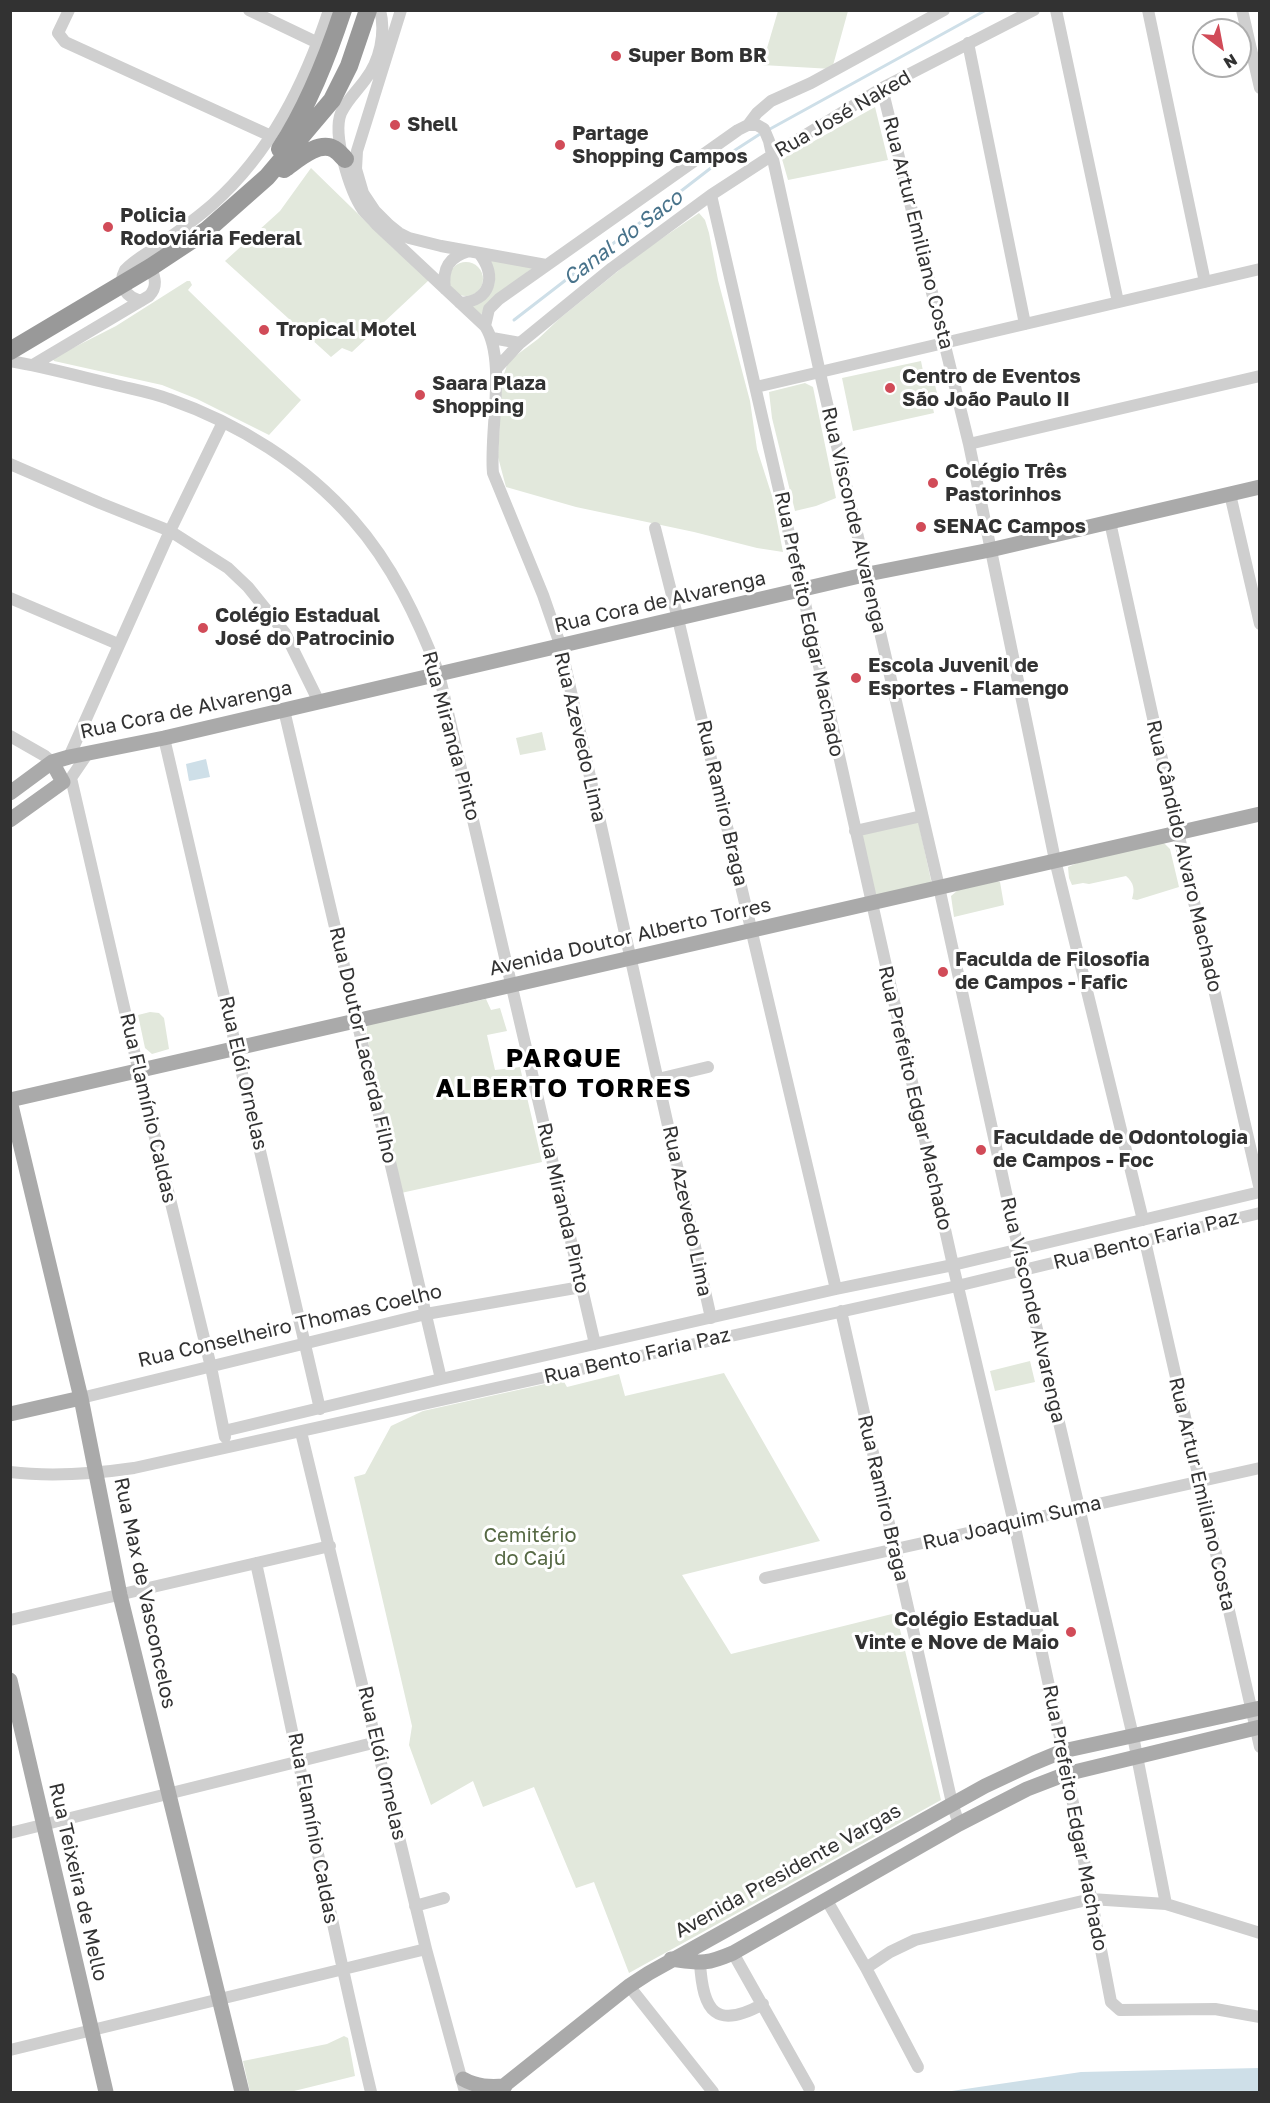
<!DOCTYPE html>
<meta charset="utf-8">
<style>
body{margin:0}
#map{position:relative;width:1270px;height:2103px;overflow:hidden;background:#fff;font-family:"Golos Text",sans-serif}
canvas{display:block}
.frame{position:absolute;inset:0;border:12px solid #323232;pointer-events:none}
.north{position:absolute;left:1192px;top:18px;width:60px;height:60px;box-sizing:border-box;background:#fff;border:2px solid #adadad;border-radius:50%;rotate:148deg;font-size:16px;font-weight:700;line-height:24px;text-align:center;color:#323232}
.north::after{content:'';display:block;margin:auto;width:21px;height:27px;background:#d14b58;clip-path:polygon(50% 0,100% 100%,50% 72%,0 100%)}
</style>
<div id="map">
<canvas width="1270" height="2103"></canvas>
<div class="frame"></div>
<div class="north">N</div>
</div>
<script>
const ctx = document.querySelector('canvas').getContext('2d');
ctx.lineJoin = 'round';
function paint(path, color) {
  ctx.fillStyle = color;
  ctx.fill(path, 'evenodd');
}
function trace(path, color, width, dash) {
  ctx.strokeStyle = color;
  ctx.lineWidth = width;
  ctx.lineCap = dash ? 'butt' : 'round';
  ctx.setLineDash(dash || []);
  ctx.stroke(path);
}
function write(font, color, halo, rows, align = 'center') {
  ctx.font = font + ' "Golos Text",sans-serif';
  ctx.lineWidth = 6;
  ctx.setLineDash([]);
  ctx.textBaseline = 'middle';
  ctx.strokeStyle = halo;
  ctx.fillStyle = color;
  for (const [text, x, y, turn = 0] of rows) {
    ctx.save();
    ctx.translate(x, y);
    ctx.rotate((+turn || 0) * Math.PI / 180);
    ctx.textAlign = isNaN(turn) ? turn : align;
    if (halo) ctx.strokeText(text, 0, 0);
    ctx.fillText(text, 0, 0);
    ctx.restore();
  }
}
paint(new Path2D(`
 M 778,11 L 848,11 L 832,69 L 762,65 Z
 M 875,107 L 888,160 L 788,180 L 782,159 Z
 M 311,168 L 391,246 L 429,280 L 352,352 L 342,348 L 331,357 L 225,261 L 280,211 Z
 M 699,213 L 705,220 L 709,233 L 718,280 L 750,401 L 757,449 L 772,496 L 783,552 L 757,548 L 694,532 L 576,507 L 506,487 L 498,457 L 502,380 L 507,365 L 514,357 L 538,339 L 559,319 L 639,254 Z
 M 490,258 L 535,266 L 487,303 L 480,317 L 470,307 C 482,303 495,293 495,278 C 495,272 491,264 490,258 Z
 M449 279a17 17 0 1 1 34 0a17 17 0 1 1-34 0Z
 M 187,281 L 190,281 L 192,285 L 188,290 L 301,400 L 269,435 L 197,399 L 162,385 L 54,361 L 53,359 L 61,354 L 116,326 Z
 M 921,361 L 923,371 L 931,369 L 938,397 L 931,399 L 934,413 L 853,431 L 842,378 Z
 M 805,383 L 813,387 L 836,498 L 816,506 L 795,511 L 772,418 L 769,392 Z
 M 542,732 L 546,750 L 520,755 L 516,738 Z
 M 918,820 L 932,885 L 873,899 L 858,833 Z
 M 1164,843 L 1170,849 L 1179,887 L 1137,900 L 1132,899 C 1135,889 1134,883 1126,876 L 1089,884 L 1083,883 L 1072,885 L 1069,878 L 1068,867 L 1082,861 Z
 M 997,881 L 1000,882 L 1004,905 L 954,917 L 951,896 L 958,890 Z
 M 486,999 L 491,1010 L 500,1008 L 507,1031 L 487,1035 L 495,1070 L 520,1067 L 542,1162 L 401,1193 L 371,1055 L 366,1031 L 368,1024 Z
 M 150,1012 L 159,1013 L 164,1018 L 169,1049 L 152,1054 L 145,1048 L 138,1015 Z
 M 1030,1361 L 1035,1382 L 995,1391 L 990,1371 Z
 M 724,1373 L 820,1541 L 682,1575 L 731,1654 L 896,1613 L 941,1800 L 629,1973 L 594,1882 L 576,1888 L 534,1787 L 483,1807 L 473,1781 L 431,1805 L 409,1745 L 412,1726 L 354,1477 L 365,1474 L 391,1426 L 423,1411 L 563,1380 L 567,1387 L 619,1374 L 625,1396 Z
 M 344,2036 L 348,2038 L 355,2076 L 290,2092 L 250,2092 L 243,2061 L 327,2044 Z`), '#e2e8dc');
paint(new Path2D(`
 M 206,759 L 210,777 L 189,781 L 186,764 Z
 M 1259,2068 L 1259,2092 L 945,2092 L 1081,2072 Z`), '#cedfe8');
trace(new Path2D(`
 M 770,129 L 986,10
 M 514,320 L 729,154 L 760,134`), '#cedfe8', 3);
trace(new Path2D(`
 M 69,10 L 58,33 L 65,42 L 271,136
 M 249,10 L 318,43
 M 380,10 C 386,33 380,61 365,80 C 357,91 347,100 341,113 C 332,135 350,191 363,210 C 367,215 372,219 376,224 L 485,326 C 507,360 489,432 493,473 L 543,595 L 561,647 L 711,1318
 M 401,10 L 357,151 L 356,169 L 363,193 L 375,211 L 389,225 L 399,233 L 409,238 L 441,246 L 546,265
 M 1056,10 L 1118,302
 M 1148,10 L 1205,282
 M 1242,10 L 1260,88
 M 968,43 L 1025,324
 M 882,88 L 969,444 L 1055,860 L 1143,1220
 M 748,125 L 757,113 L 771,101 L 811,83 L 944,10
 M 711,195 L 802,590 L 955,1274 L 1014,1523 L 1063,1751 L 1111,2002 L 1120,2010 L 1215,2009 L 1260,2017
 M 445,289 C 442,268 449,257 469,251
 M 141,301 C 126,297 117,285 125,270 C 136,258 150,252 162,243 C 179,231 197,218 213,204 C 271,152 305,83 329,10
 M 460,303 C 491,301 497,276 479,253
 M 485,326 L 489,309 L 499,299 L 738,130 L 748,125 L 757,125 L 764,129 L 769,141 L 820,373 L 939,887 L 1023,1270 L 1133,1736 L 1166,1904
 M 492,338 L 520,343
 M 10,361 C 45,367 78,376 112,384 C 131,389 151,392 169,399 C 238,423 305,465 353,520 C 392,564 418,619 439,674 L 595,1344
 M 33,365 L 149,296 C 158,287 155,278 151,267
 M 496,369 L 520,343 L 612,268 L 711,195 L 771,156 L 882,88 L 1034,10
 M 756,387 L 1260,269
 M 969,444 L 1260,376
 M 10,464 L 100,503 L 170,531 L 228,568 L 248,587 L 285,633 L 319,702
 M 1230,494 L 1260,624
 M 1110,522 L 1178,832 L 1260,1190
 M 655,528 L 678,619 L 836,1289
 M 10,598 L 118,644
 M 284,710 L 441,1379
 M 10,736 L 45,756 L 52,762
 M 164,738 L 320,1409
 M 69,757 L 170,531 L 223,422
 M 71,778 L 139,1072 L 211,1367 L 225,1437
 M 71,778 L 88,753
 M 855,831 L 922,816
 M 658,1079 L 708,1067
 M 1145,1241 L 1260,1747
 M 841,1311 L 952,1803 L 959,1824
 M 81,1398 L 426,1314 L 581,1287
 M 224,1431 L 441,1379 L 836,1289 L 953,1265 L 1260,1192
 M 301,1432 L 426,1949 L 465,2092
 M 10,1472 C 51,1477 93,1474 134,1468 L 957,1286 L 1260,1213
 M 256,1563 C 295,1739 329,1917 371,2092
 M 765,1578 L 1260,1468
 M 10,1620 L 330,1546
 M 10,1833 L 377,1742
 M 826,1899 L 866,1968 L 918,2067
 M 415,1906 L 444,1898
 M 733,1953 L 809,2088
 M 700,1963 C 703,2012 716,2030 763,2004
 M 866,1968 L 890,1952 L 915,1940 L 1091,1899 L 1166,1904 L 1260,1933
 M 629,1986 L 713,2092
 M 10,2050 L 426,1949`), '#cfcfcf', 12);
trace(new Path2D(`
 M 10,793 L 52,762 L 69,757 L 164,738 L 868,574 L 990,550 L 1260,487
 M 10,820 L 63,782 L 52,762
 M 10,1100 L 1260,814
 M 10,1101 L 81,1398 L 120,1595 L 242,2092
 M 10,1414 L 81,1398
 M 10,1680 L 106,2092
 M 671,1959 C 701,1963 705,1965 733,1953 L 959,1824 L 1027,1789 L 1066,1774 L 1260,1727
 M 463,2079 C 477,2087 490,2087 505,2086
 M 496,2092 L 629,1986 L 649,1973 L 985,1786 L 1034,1763 L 1063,1751 L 1260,1708`), '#aaa', 15);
trace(new Path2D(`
 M 280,149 C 308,107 327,58 343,10
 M 284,169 C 296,161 318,140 334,149 C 338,151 342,156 345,159
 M 10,351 L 151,267 L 207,230 L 267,177 L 332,100 L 349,66 L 368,10`), '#999', 18);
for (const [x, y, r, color] of [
 [616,56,6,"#d14b58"],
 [395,125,6,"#d14b58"],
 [560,145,6,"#d14b58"],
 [108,227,6,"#d14b58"],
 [264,330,6,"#d14b58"],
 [890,388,6,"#d14b58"],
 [420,395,6,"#d14b58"],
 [933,483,6,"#d14b58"],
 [921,527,6,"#d14b58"],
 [203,628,6,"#d14b58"],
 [856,678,6,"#d14b58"],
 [943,972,6,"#d14b58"],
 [981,1150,6,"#d14b58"],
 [1071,1632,6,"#d14b58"]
]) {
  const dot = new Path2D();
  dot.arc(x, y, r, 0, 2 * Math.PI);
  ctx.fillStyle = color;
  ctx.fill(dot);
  trace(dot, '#fff', 2);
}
write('bold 20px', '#323232', '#fff', [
 ["Super Bom BR",628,56],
 ["Shell",407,125],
 ["Partage",572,134],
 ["Shopping Campos",572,157],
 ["Policia",120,216],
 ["Rodoviária Federal",120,239],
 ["Tropical Motel",276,330],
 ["Centro de Eventos",902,377],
 ["São João Paulo II",902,400],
 ["Saara Plaza",432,384],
 ["Shopping",432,407],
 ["Colégio Três",945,472],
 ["Pastorinhos",945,495],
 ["SENAC Campos",933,527],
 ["Colégio Estadual",215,616],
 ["José do Patrocinio",215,639],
 ["Escola Juvenil de",868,666],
 ["Esportes - Flamengo",868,689],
 ["Faculda de Filosofia",955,960],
 ["de Campos - Fafic",955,983],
 ["Faculdade de Odontologia",993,1138],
 ["de Campos - Foc",993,1161],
 ["Colégio Estadual",1059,1620,"right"],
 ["Vinte e Nove de Maio",1059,1643,"right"]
], 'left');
write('20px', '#323232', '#fff', [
 ["Rua José Naked",843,114,-30],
 ["Rua Artur Emiliano Costa",918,233,76],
 ["Rua Visconde Alvarenga",854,520,77],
 ["Rua Cora de Alvarenga",660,602,-13],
 ["Rua Prefeito Edgar Machado",809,624,78],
 ["Rua Cora de Alvarenga",186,710,-12],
 ["Rua Miranda Pinto",451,736,75],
 ["Rua Azevedo Lima",580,737,77],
 ["Rua Ramiro Braga",722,803,77],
 ["Rua Cândido Alvaro Machado",1184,856,77],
 ["Avenida Doutor Alberto Torres",630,937,-13],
 ["Rua Doutor Lacerda Filho",363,1045,77],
 ["Rua Elói Ornelas",243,1073,77],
 ["Rua Prefeito Edgar Machado",915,1098,77],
 ["Rua Flamínio Caldas",148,1108,77],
 ["Rua Miranda Pinto",563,1208,77],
 ["Rua Azevedo Lima",687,1211,78],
 ["Rua Bento Faria Paz",1146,1240,-14],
 ["Rua Visconde Alvarenga",1033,1310,77],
 ["Rua Conselheiro Thomas Coelho",290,1326,-13],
 ["Rua Bento Faria Paz",637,1356,-13],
 ["Rua Artur Emiliano Costa",1202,1494,77],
 ["Rua Ramiro Braga",883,1498,77],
 ["Rua Joaquim Suma",1012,1523,-13],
 ["Rua Max de Vasconcelos",145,1593,78],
 ["Rua Elói Ornelas",382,1763,77],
 ["Rua Prefeito Edgar Machado",1075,1818,79],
 ["Rua Flamínio Caldas",313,1828,79],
 ["Avenida Presidente Vargas",788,1871,-29],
 ["Rua Teixeira de Mello",78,1882,77]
]);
write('20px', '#566944', '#fff', [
 ["Cemitério",530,1536],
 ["do Cajú",530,1559]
]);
write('italic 21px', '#48738b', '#fff', [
 ["Canal do Saco",623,238,-37]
]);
ctx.letterSpacing = '1.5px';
write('bold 26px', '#000', '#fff', [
 ["PARQUE",564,1059],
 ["ALBERTO TORRES",564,1089]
]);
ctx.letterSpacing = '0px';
</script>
